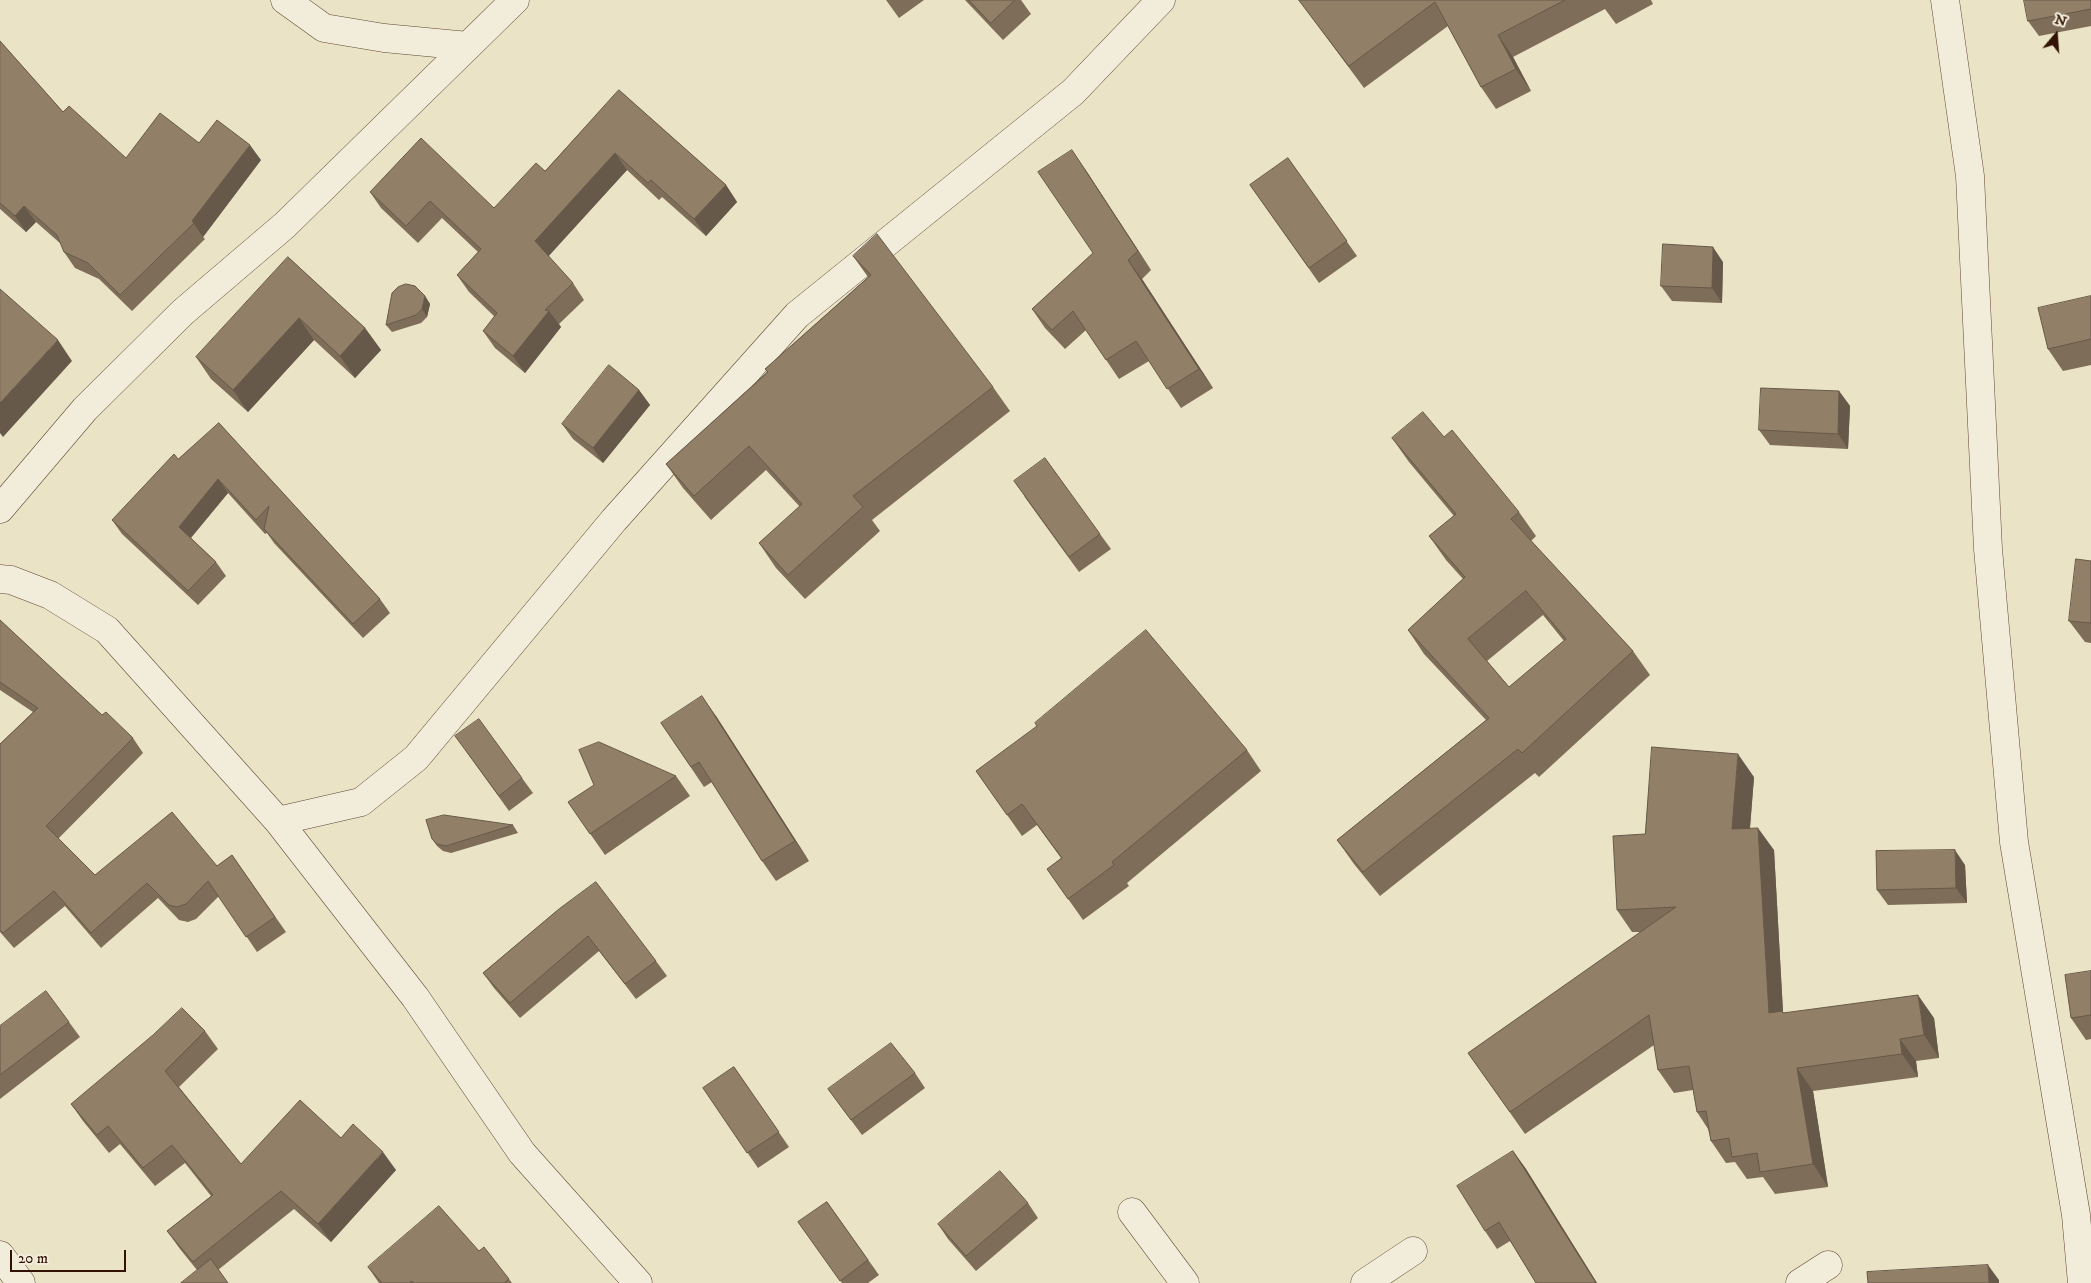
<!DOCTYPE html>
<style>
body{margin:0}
#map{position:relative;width:2091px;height:1283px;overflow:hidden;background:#ebe3c6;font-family:"IM FELL DW Pica",serif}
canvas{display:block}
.north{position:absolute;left:2031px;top:10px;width:50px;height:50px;-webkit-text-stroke:4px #f2edda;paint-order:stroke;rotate:18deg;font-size:14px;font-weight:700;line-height:20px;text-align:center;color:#311203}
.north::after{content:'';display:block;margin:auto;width:18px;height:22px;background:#311203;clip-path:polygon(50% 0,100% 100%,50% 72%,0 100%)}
.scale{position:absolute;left:10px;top:1250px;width:116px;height:22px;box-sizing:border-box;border:2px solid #311203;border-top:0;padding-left:6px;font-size:15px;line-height:18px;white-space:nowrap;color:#311203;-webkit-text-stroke:4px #f2edda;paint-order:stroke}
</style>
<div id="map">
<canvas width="2091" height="1283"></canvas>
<div class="north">N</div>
<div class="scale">20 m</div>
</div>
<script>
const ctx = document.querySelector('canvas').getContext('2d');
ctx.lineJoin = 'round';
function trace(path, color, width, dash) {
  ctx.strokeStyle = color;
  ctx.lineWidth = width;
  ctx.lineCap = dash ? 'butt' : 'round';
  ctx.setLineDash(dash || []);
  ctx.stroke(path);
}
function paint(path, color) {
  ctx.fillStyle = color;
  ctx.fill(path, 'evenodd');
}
const street = new Path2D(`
 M 285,0 L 324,28 L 384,38 L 468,46
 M 1945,0 L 1970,176 L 1988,549 L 2014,842 L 2076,1215 L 2082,1283
 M 0,509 L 85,409 L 183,312 L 285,225 L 515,0
 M 0,579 L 11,580 L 50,595 L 107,630 L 278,821 L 415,997 L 522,1153 L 638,1283
 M 278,821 L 361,802 L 416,758 L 614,520 L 797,315 L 1073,92 L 1161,0
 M 1132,1212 L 1185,1283
 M 0,1255 L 21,1283
 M 1365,1283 L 1413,1251
 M 1800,1283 L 1828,1265`);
trace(street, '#604634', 29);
trace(street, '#f2edda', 28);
paint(new Path2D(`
 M 886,0 L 924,0 L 899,18 Z
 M 965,0 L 1021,0 L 1031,14 L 1003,40 Z
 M 1299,0 L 1651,0 L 1653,4 L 1616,24 L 1605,9 L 1513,57 L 1531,91 L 1496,109 L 1481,87 L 1448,26 L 1364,88 Z
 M 2091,0 L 2091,26 L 2039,36 L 2028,21 Z
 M 0,41 L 63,112 L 126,158 L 199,143 L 261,160 L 203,237 L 205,239 L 132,311 L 99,279 L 75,268 L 64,252 L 61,244 L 36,222 L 26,232 L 0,209 Z
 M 619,90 L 726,185 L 737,202 L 706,236 L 662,197 L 659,200 L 627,170 L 548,256 L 573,283 L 584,300 L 559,324 L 561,327 L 525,373 L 495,348 L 483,331 L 495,317 L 469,292 L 457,275 L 478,252 L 442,218 L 418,243 L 381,208 L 370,192 L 494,208 L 545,171 Z
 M 1288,158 L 1357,256 L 1319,283 L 1250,185 Z
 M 1085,169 L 1151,270 L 1142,279 L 1213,388 L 1181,408 L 1149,361 L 1119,379 L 1086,330 L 1065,349 L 1045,328 L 1032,309 L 1093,253 Z
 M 853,256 L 993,387 L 1010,411 L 872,520 L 880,531 L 805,599 L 776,568 L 759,543 L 800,507 L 766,470 L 711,520 L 683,488 L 666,464 L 767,372 L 765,369 L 868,277 Z
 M 288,257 L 365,328 L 381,350 L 355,378 L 314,340 L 248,412 L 211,379 L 196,357 Z
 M 1723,262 L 1722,303 L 1672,301 L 1661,286 Z
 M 425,296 L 430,304 L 427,317 L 421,323 L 392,332 L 386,325 Z
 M 2091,296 L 2091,365 L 2063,371 L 2048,349 Z
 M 639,390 L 650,405 L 603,463 L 573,439 L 562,424 Z
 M 1839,391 L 1850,406 L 1848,449 L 1770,445 L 1759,430 Z
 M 219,423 L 380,599 L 390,613 L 363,638 L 274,543 L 267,533 L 265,534 L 228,493 L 191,538 L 216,562 L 226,576 L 198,605 L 122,534 L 112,520 Z
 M 1444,437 L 1519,512 L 1536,536 L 1531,541 L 1633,651 L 1650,675 L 1539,777 L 1535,773 L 1380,896 L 1354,864 L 1337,840 L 1486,720 L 1424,654 L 1408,630 L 1463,579 L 1446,560 L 1429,536 L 1454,516 L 1409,462 L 1392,438 ZM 1543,615 L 1564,641 L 1509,687 L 1487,661 Z
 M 1024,496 L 1100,534 L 1111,549 L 1079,572 Z
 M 2091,561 L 2091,643 L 2085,642 L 2069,621 Z
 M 0,620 L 102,715 L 133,738 L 143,753 L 58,839 L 95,875 L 217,866 L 232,855 L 286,932 L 257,952 L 219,896 L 196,919 L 188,922 L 179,920 L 158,898 L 101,948 L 65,906 L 14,948 L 0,932 L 0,744 L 33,712 L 0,690 Z
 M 716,716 L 809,861 L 776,881 L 762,861 L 712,782 L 704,787 L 661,723 Z
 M 1247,750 L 1261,771 L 1127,883 L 1129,886 L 1083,920 L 1047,869 L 1061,858 L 1037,825 L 1022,836 L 976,771 Z
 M 466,751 L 522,778 L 533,793 L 509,811 Z
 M 676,776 L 690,796 L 605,855 L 568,802 Z
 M 1754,777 L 1750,828 L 1774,850 L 1783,1012 L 1784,1013 L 1934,1018 L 1939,1058 L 1916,1061 L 1918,1077 L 1813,1091 L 1828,1187 L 1775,1194 L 1763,1177 L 1747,1179 L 1735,1162 L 1726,1163 L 1711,1141 L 1708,1129 L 1697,1112 L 1693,1090 L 1674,1093 L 1658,1070 L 1654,1045 L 1525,1134 L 1468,1053 L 1641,932 L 1632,932 L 1617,910 L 1645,834 Z
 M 513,825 L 518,833 L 451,853 L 443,851 L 437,846 L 432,839 Z
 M 1965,865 L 1967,903 L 1888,905 L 1877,890 Z
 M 559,909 L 656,961 L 667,976 L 636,999 L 599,951 L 520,1018 L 494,988 L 483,973 Z
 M 2091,971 L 2091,1039 L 2086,1040 L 2071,1018 Z
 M 69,1022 L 80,1037 L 0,1099 L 0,1026 Z
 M 205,1031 L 218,1049 L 179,1087 L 241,1164 L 341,1138 L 396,1170 L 331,1242 L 294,1209 L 218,1270 L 197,1270 L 180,1249 L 167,1231 L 211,1196 L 185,1163 L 155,1186 L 120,1144 L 109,1153 L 83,1121 L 71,1104 Z
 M 734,1067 L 789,1147 L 758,1168 L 703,1088 Z
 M 915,1073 L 925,1088 L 862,1135 L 828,1089 Z
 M 1513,1151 L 1526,1169 L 1597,1283 L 1536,1283 L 1510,1241 L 1497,1249 L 1485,1231 Z
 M 827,1202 L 879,1275 L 868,1283 L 842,1283 L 798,1222 Z
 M 1028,1203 L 1038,1218 L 976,1271 L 948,1239 L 938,1224 Z
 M 479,1251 L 509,1279 L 512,1283 L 379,1283 L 368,1267 Z`), '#7e6d59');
paint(new Path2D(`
 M 1498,35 L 1513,57 L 1531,91 L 1516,69 Z
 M 250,145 L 261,160 L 203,237 L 192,221 Z
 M 1072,150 L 1085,169 L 1151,270 L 1138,251 Z
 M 615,153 L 627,170 L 547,258 L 535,241 Z
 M 726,185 L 737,202 L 706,236 L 694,219 Z
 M 24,206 L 36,222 L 26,232 L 15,216 Z
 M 1713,247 L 1723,262 L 1722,303 L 1712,288 Z
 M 1128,260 L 1142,279 L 1213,388 L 1199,369 Z
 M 425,296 L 430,304 L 427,317 L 422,309 Z
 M 549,311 L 561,327 L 525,373 L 513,356 Z
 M 299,318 L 314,340 L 248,412 L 233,390 Z
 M 365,328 L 381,350 L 355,378 L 340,356 Z
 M 58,340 L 72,361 L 3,437 L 0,433 L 0,403 Z
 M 639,390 L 650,405 L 603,463 L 593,448 Z
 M 1839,391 L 1850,406 L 1848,449 L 1838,434 Z
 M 218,479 L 228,493 L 188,541 L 179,527 Z
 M 702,696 L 716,716 L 809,861 L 795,841 Z
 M 1738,754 L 1754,777 L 1748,852 L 1732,829 Z
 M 1758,828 L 1774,850 L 1783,1012 L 1798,1034 L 1769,1013 Z
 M 1955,850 L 1965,865 L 1967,903 L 1956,888 Z
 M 1918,995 L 1934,1018 L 1939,1058 L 1924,1035 Z
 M 1900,1039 L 1916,1061 L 1918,1077 L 1902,1054 Z
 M 1797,1068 L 1813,1091 L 1828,1187 L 1813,1164 Z
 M 1513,1151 L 1526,1169 L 1597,1283 L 1596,1283 Z
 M 383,1152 L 396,1170 L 331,1242 L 318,1224 Z
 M 1988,1265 L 1999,1280 L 1999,1283 L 1989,1283 Z`), '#665949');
const building = new Path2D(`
 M 969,0 L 1015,0 L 991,23 Z
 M 1299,0 L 1565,0 L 1498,35 L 1516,69 L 1481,87 L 1435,2 L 1349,66 Z
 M 2024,0 L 2091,0 L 2091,9 L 2028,21 Z
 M 0,41 L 63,112 L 69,106 L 126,158 L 160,113 L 199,143 L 217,120 L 250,145 L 192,221 L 194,223 L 120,295 L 88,263 L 64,252 L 57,235 L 24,206 L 15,216 L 0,203 Z
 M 619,90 L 726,185 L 694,219 L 651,180 L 648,183 L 615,153 L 535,241 L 573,283 L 545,310 L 549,311 L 513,356 L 483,331 L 497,313 L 457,275 L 481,249 L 430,201 L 406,226 L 370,192 L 421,138 L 494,208 L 536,163 L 545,171 Z
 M 1072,150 L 1138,251 L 1128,260 L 1199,369 L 1167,389 L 1136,341 L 1106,360 L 1073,311 L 1052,330 L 1032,309 L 1093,253 L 1038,172 Z
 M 1288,158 L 1347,241 L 1309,268 L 1250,185 Z
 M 877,234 L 993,387 L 853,496 L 863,507 L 788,575 L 759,543 L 802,504 L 749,446 L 694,496 L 666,464 L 768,372 L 765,369 L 871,275 L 853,256 Z
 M 1663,244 L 1713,247 L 1712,288 L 1661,286 Z
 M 288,257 L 365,328 L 340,356 L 299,318 L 233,390 L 196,357 Z
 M 406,284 L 415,286 L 425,296 L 422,309 L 416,315 L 386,325 L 392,293 L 398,287 Z
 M 0,289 L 58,340 L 0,403 Z
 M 2091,296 L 2091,339 L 2048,349 L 2038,308 Z
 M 609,365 L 639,390 L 593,448 L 562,424 Z
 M 1761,388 L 1839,391 L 1838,434 L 1759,430 Z
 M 1423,412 L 1444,437 L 1452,430 L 1519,512 L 1511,519 L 1633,651 L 1522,753 L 1518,749 L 1363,872 L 1337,840 L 1489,718 L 1408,630 L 1465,577 L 1429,536 L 1456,514 L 1392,438 ZM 1526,591 L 1566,639 L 1509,687 L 1468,639 Z
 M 219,423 L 380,599 L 353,624 L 264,529 L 269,506 L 256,520 L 218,479 L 179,527 L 216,562 L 188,591 L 112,520 L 174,454 L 178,459 Z
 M 1045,458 L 1100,534 L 1069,557 L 1014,481 Z
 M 2076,559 L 2091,561 L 2091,623 L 2069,621 Z
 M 0,620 L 102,715 L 106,712 L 133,738 L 46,826 L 95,875 L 172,812 L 217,866 L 232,855 L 275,917 L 246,937 L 208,881 L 186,904 L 177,907 L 169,905 L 147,883 L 91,933 L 54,891 L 3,933 L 0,930 L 0,744 L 38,708 L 0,682 Z
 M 1146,630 L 1247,750 L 1112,862 L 1114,865 L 1068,899 L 1047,869 L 1062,858 L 1022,804 L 1007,815 L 976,771 L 1037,726 L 1035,723 Z
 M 702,696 L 795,841 L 762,861 L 699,762 L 691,767 L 661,723 Z
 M 479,719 L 522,778 L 499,796 L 455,736 Z
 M 599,742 L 676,776 L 590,834 L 568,802 L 594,785 L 579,750 Z
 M 1652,747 L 1738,754 L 1732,829 L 1758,828 L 1769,1013 L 1782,1011 L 1783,1013 L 1918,995 L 1924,1035 L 1900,1039 L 1902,1054 L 1797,1068 L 1813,1164 L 1760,1172 L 1757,1153 L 1732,1157 L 1729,1138 L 1711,1141 L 1706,1111 L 1697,1112 L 1689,1066 L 1658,1070 L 1649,1015 L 1510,1112 L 1468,1053 L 1676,907 L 1617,910 L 1613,836 L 1645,834 Z
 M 444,815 L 513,825 L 446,846 L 437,844 L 432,839 L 426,820 Z
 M 1955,850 L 1956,888 L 1877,890 L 1876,851 Z
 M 596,882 L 656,961 L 625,984 L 588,936 L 510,1003 L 483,973 L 559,909 Z
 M 2091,971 L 2091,1015 L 2071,1018 L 2065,975 Z
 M 46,991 L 69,1022 L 0,1075 L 0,1026 Z
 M 182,1008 L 205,1031 L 165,1071 L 241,1164 L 300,1100 L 341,1138 L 353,1124 L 383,1152 L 318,1224 L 281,1191 L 193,1262 L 167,1231 L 213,1195 L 172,1145 L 143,1168 L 108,1126 L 97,1135 L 71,1104 L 153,1035 Z
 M 891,1043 L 915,1073 L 851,1120 L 828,1089 Z
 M 734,1067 L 779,1132 L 747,1153 L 703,1088 Z
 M 1513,1151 L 1596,1283 L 1536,1283 L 1499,1222 L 1485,1231 L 1457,1186 Z
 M 1000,1171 L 1028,1203 L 966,1256 L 938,1224 Z
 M 827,1202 L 868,1260 L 840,1281 L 798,1222 Z
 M 439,1206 L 479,1251 L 484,1247 L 509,1279 L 504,1283 L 413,1283 L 412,1281 L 409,1283 L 382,1283 L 368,1267 Z
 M 211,1259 L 228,1283 L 181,1283 Z
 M 1988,1265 L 1989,1283 L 1868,1283 L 1867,1272 Z`);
paint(building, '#927f68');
trace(building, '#665949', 1);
</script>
